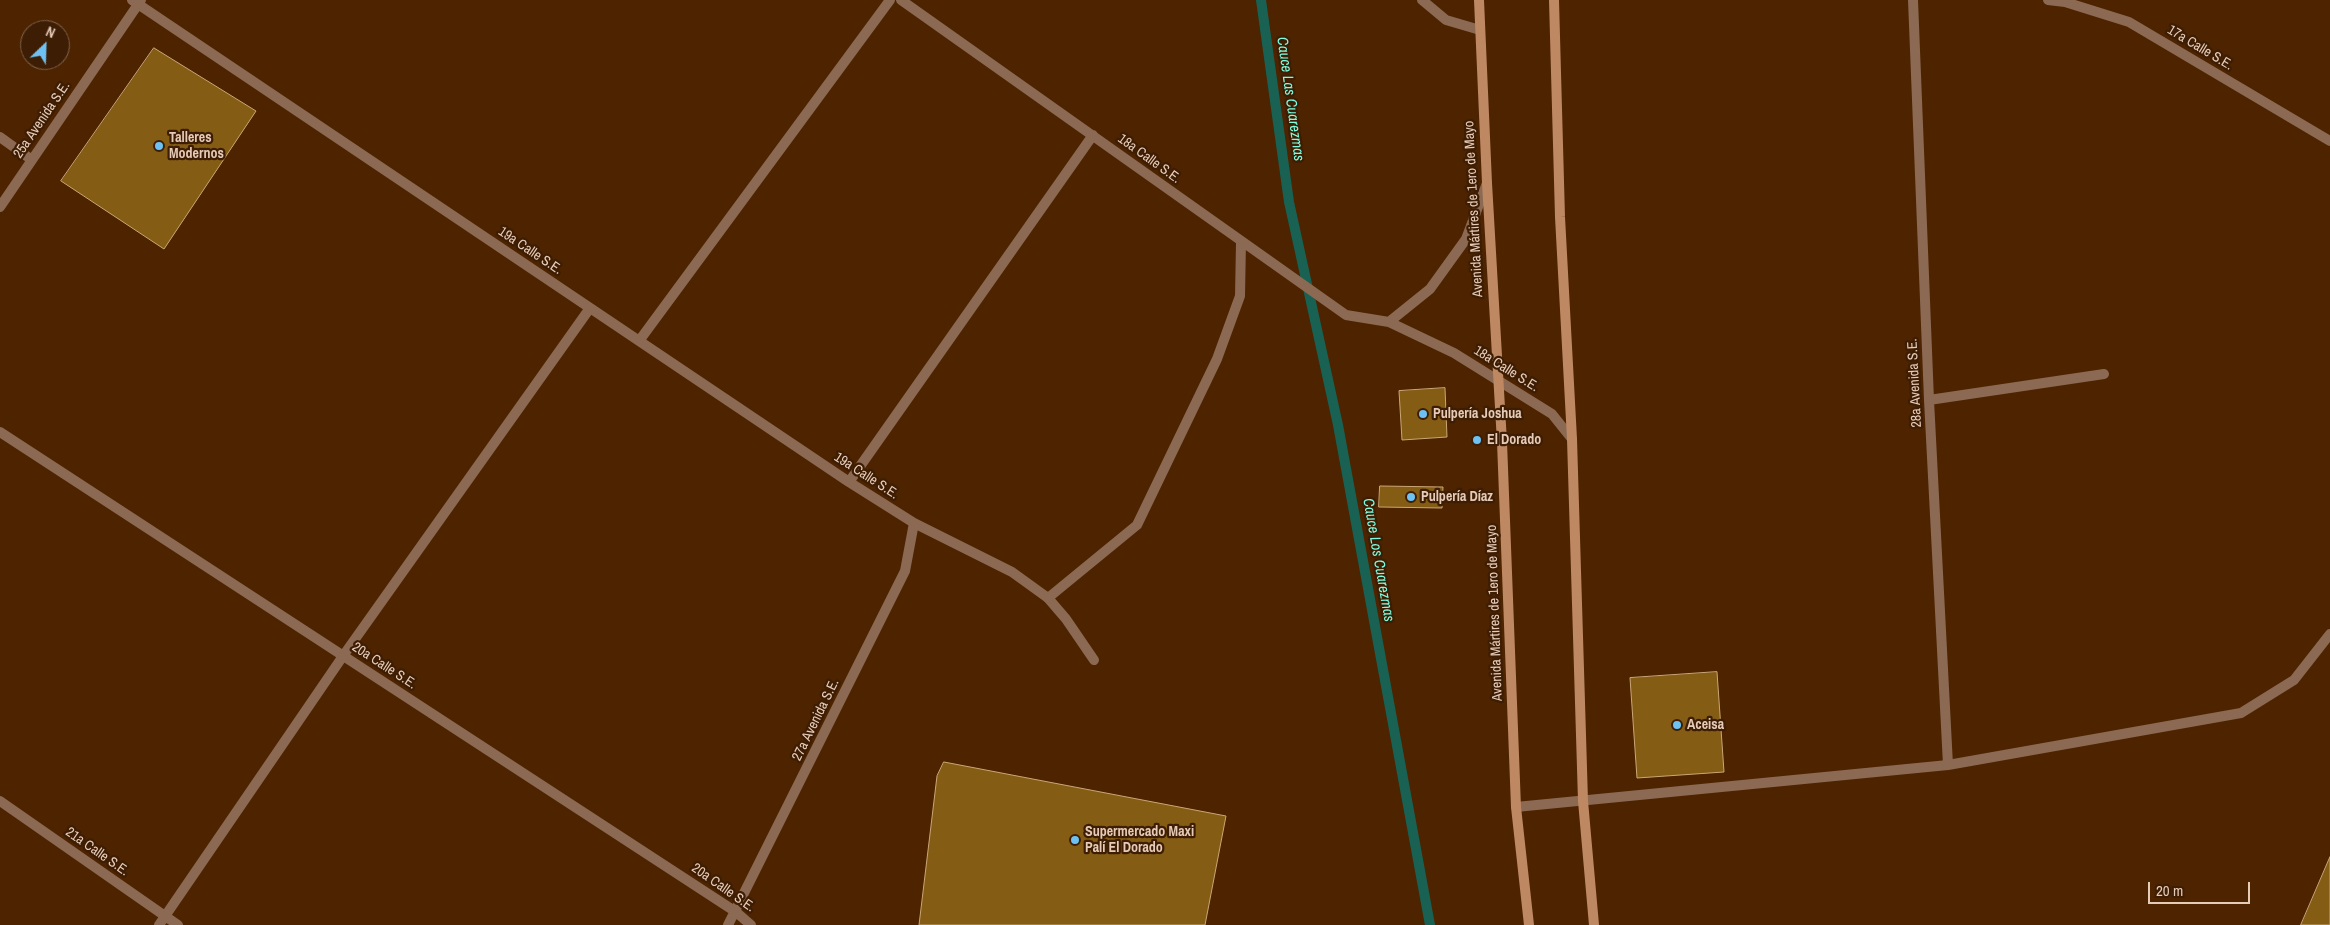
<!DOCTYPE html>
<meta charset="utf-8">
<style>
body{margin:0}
#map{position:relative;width:2330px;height:925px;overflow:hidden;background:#4d2300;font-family:"Archivo Narrow",sans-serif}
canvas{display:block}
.north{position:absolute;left:20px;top:20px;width:50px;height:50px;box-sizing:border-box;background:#3d1d03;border:1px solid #81634c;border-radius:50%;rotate:24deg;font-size:14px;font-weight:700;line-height:20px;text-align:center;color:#e6cbb9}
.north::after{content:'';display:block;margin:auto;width:18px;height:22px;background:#6dc2f3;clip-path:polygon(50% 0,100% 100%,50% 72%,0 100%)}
.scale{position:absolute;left:2148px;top:882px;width:102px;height:22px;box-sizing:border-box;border:2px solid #e6cbb9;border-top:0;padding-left:6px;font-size:15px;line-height:18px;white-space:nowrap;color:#e6cbb9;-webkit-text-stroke:4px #3d1d03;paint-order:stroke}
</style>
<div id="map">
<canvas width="2330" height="925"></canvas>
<div class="north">N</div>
<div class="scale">20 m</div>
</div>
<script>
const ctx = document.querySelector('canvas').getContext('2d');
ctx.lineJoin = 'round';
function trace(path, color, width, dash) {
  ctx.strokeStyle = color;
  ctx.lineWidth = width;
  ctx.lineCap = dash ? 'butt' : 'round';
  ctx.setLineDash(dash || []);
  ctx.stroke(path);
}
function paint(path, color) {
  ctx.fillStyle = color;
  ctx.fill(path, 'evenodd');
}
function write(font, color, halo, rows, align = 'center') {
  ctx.font = font + ' "Archivo Narrow",sans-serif';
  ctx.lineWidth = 4.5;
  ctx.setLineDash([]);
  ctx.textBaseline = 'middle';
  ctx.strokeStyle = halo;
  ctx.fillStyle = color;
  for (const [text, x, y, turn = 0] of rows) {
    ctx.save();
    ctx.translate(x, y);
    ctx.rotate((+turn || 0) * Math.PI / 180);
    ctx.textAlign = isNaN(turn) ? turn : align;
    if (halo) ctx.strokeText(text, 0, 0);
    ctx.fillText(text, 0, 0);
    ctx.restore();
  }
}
trace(new Path2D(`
 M 1261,0 L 1289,202 L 1338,425 L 1430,925`), '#196152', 10);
const building = new Path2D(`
 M 154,48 L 256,111 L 164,249 L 61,181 Z
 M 1445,388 L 1447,437 L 1402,440 L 1399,391 Z
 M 1380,486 L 1443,487 L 1442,508 L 1379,507 Z
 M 1717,672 L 1724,772 L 1637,778 L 1630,678 Z
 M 944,762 L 1226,816 L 1205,925 L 919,925 L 937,776 Z
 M 2330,857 L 2330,925 L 2301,925 Z`);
paint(building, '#855c14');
trace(building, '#caa776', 1);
trace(new Path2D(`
 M 1048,598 L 1066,619 L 1094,660`), '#8b6952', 10);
trace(new Path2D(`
 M 132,0 L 849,482 L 914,523 L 1012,572 L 1048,598 L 1137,525 L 1217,359 L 1240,296 L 1241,242
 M 901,0 L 1346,315 L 1389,322 L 1454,353 L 1552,414 L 1572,439
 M 1422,0 L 1446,20 L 1480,30
 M 1913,0 L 1929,400 L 1948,765
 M 2048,0 L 2065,2 L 2129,22 L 2330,141
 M 0,137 L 32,160
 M 0,207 L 141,0
 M 1389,322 L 1430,289 L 1466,239 L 1487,183
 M 639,341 L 890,0
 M 1929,400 L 2104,374
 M 0,432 L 736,912 L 751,925
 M 849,482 L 1093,135
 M 0,801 L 178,925
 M 1516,807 L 1948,765 L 2241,713 L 2294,680 L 2330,634
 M 159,925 L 343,656 L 590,308
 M 728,925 L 905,571 L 914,523`), '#8b6952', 10);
trace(new Path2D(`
 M 1479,0 L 1487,183 L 1502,442 L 1516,807 L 1529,925
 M 1554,0 L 1560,217 L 1572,439 L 1583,801 L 1594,925`), '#be8863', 10);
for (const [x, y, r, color] of [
 [159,146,5,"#6dc2f3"],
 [1423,414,5,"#6dc2f3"],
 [1477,440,5,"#6dc2f3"],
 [1411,497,5,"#6dc2f3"],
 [1677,725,5,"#6dc2f3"],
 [1075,840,5,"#6dc2f3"]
]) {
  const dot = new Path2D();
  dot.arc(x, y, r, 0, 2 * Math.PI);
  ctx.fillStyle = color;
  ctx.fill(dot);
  trace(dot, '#3d1d03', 2);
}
write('14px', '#e6cbb9', '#3d1d03', [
 ["17a Calle S.E.",2200,48,31],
 ["25a Avenida S.E.",42,120,-56],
 ["18a Calle S.E.",1149,159,36],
 ["Avenida Mártires de 1ero de Mayo",1474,209,-93],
 ["19a Calle S.E.",530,251,34],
 ["18a Calle S.E.",1506,369,32],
 ["28a Avenida S.E.",1915,383,-93],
 ["19a Calle S.E.",866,476,33],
 ["Avenida Mártires de 1ero de Mayo",1495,613,-92],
 ["20a Calle S.E.",384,666,33],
 ["27a Avenida S.E.",816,720,-64],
 ["21a Calle S.E.",97,852,35],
 ["20a Calle S.E.",723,888,35]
]);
write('bold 14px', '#e6cbb9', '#3d1d03', [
 ["Talleres",169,138],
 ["Modernos",169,154],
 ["Pulpería Joshua",1433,414],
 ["El Dorado",1487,440],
 ["Pulpería Díaz",1421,497],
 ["Aceisa",1687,725],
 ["Supermercado Maxi",1085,832],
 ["Palí El Dorado",1085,848]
], 'left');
write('italic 15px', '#7dfcde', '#3d1d03', [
 ["Cauce Las Cuarezmas",1290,99,82],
 ["Cauce Los Cuarezmas",1378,560,80]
]);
</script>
